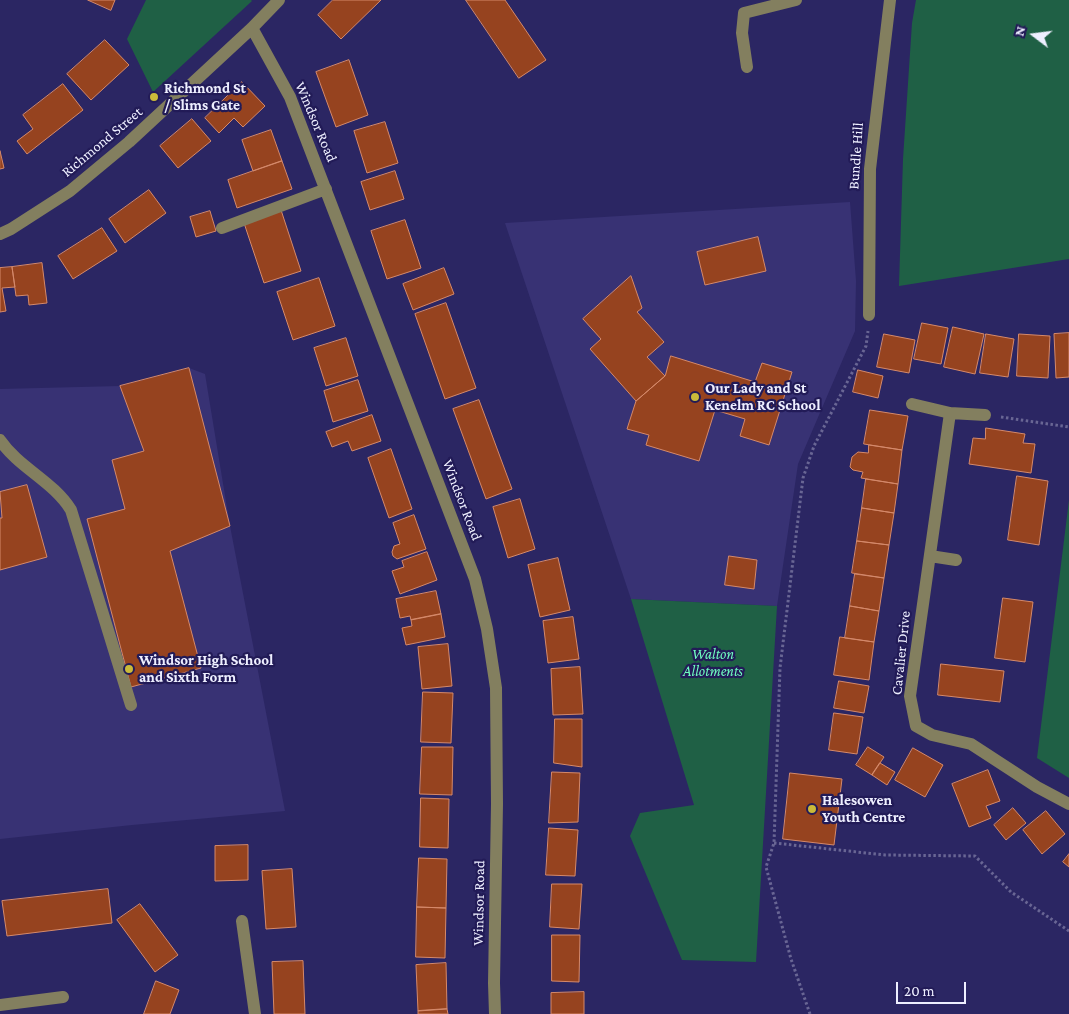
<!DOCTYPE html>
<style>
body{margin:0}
#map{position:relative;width:1069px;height:1014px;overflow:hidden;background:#2b2663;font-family:"Crimson Pro",serif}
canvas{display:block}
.north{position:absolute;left:1009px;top:10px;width:50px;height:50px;-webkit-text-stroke:4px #221b57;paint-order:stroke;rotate:285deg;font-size:14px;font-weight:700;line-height:20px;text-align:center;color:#eeefff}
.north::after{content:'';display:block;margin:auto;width:18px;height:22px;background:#eeefff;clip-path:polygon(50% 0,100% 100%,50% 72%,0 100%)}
.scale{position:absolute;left:896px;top:982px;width:70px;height:22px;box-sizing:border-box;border:2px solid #eeefff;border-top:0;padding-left:6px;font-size:15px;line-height:18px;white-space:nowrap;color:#eeefff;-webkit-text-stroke:4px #221b57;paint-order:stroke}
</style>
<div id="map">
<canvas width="1069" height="1014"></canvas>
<div class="north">N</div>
<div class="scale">20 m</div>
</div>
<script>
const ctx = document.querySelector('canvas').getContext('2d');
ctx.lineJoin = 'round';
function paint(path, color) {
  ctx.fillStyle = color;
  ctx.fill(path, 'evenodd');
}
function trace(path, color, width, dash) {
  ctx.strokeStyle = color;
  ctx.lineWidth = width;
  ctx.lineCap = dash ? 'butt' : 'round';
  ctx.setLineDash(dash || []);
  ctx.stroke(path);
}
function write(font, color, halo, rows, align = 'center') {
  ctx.font = font + ' "Crimson Pro",serif';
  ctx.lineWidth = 4.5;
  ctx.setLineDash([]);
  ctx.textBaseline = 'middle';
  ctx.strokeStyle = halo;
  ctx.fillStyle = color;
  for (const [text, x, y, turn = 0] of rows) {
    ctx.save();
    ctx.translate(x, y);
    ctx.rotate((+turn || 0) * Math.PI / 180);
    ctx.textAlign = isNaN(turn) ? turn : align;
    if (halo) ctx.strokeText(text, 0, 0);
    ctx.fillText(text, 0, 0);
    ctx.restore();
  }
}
paint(new Path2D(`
 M 850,202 L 856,281 L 855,331 L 798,464 L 777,606 L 631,599 L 505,223 Z
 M 189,368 L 205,374 L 230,526 L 285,811 L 132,825 L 0,839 L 0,389 L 120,386 Z`), '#383274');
paint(new Path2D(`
 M 146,0 L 251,0 L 252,1 L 153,92 L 127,39 Z
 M 916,0 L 1069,0 L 1069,259 L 899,286 L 903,159 L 912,23 Z
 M 1069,500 L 1069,778 L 1037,758 Z
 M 631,599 L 777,606 L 756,962 L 682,960 L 630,836 L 640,813 L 694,805 Z`), '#1f6045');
const building = new Path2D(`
 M 88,0 L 115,0 L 111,10 Z
 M 333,0 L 381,0 L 341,39 L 318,15 Z
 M 466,0 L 505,0 L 546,60 L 519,78 Z
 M 105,40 L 129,65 L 91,100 L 67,74 Z
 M 349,60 L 368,115 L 336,127 L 316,72 Z
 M 242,82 L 265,106 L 243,127 L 234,118 L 219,133 L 205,118 Z
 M 63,84 L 83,110 L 27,154 L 17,141 L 33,129 L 23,115 Z
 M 192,119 L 211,141 L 178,168 L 160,146 Z
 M 385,122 L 398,163 L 367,173 L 354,131 Z
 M 271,130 L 282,161 L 253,171 L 242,140 Z
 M 0,151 L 4,168 L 0,169 Z
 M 282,161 L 292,189 L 237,208 L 228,180 Z
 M 395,171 L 404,199 L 370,210 L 361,182 Z
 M 149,190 L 166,213 L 125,243 L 109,219 Z
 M 281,210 L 301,271 L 264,283 L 244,223 Z
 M 210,211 L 216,231 L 196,237 L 190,217 Z
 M 405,220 L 421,268 L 387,279 L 371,231 Z
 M 102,228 L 117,251 L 73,279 L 58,256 Z
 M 758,237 L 766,271 L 705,285 L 697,252 Z
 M 42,263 L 47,303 L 29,305 L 28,295 L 16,296 L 12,267 Z
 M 12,267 L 15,287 L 2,288 L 6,311 L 0,312 L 0,268 Z
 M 444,268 L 454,294 L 413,310 L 403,284 Z
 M 631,276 L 642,308 L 637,312 L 664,342 L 647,357 L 665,376 L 636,401 L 590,349 L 601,339 L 583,319 Z
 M 319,278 L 335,326 L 293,340 L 277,292 Z
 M 446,303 L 476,388 L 445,399 L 415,314 Z
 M 922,323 L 948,328 L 941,364 L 914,359 Z
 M 953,327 L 984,334 L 975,374 L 944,367 Z
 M 1069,333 L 1069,377 L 1056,378 L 1054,334 Z
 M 884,334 L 915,340 L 909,373 L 877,367 Z
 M 986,334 L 1014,339 L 1008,377 L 980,373 Z
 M 1019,334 L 1050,336 L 1048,378 L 1017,376 Z
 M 346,338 L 358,376 L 326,386 L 314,348 Z
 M 671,356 L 755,382 L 762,363 L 792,372 L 769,445 L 740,436 L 745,419 L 715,410 L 699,461 L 646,445 L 649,435 L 627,429 L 636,401 L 665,376 Z
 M 189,368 L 230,526 L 170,551 L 201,668 L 131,687 L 87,519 L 125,509 L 112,460 L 144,451 L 120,386 Z
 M 858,370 L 883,376 L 878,398 L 853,392 Z
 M 358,380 L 368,411 L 333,422 L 324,391 Z
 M 479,400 L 512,489 L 486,499 L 453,409 Z
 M 870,410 L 908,416 L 902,450 L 864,444 Z
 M 372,415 L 381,441 L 352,451 L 348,441 L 332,447 L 326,432 Z
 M 986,428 L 1025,434 L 1023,443 L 1035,444 L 1031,473 L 969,464 L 973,438 L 985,439 Z
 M 869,445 L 902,450 L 898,484 L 861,478 L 863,472 L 853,470 L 850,467 L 852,457 L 858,452 L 868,453 Z
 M 391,449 L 412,509 L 389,518 L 368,458 Z
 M 1017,476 L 1048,481 L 1039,545 L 1008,540 Z
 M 866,479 L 898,484 L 894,513 L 862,508 Z
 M 27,485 L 47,557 L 0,570 L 0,518 L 2,518 L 0,492 Z
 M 520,499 L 535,549 L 508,558 L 493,507 Z
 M 862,508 L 894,513 L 889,545 L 857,541 Z
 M 414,515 L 426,549 L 397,559 L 393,556 L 392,552 L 394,546 L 400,544 L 393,523 Z
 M 857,541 L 889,545 L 884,578 L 852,573 Z
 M 427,552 L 437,580 L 400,594 L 392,571 L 404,567 L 402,561 Z
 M 729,556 L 757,560 L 754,589 L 725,585 Z
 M 558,558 L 570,610 L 540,617 L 528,565 Z
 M 855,574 L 884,578 L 879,611 L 850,606 Z
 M 436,591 L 441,614 L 411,620 L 410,616 L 400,618 L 396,599 Z
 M 1003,598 L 1033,602 L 1025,662 L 995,658 Z
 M 850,606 L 879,611 L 874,642 L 845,638 Z
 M 441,614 L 445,637 L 406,645 L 402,628 L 412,626 L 411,620 Z
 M 573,617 L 579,659 L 548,663 L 543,621 Z
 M 840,637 L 874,642 L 869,680 L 834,675 Z
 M 448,644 L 452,686 L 422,689 L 418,647 Z
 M 941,664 L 1004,671 L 1000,702 L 938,695 Z
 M 580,667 L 583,714 L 553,715 L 551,669 Z
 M 839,681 L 869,686 L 864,713 L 834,708 Z
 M 423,692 L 453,693 L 451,743 L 421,742 Z
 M 834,713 L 863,717 L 857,754 L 829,750 Z
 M 555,719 L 582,719 L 582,767 L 554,763 Z
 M 422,747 L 453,747 L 452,795 L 420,794 Z
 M 868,747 L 884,757 L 872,775 L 856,765 Z
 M 913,748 L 943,765 L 925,797 L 895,780 Z
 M 880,763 L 895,772 L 887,785 L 872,775 Z
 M 988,770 L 1000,801 L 986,806 L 991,818 L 969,827 L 952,784 Z
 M 552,772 L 580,773 L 578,822 L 549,823 Z
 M 790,773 L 842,779 L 834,845 L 783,839 Z
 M 421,798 L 449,799 L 448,848 L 420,847 Z
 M 1013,808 L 1026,823 L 1006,840 L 994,825 Z
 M 1046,811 L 1065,834 L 1042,854 L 1023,830 Z
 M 549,828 L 578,830 L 575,876 L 546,875 Z
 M 248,845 L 248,880 L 215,881 L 215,846 Z
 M 1069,854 L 1069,867 L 1063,862 Z
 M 419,858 L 447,859 L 446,908 L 417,907 Z
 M 292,869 L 296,927 L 266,929 L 262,871 Z
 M 552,884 L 582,884 L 579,929 L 550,927 Z
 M 108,889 L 112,923 L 7,936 L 2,901 Z
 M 140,904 L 178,955 L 155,972 L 117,920 Z
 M 417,907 L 446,908 L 445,958 L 416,957 Z
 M 552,935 L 580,935 L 579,982 L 552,981 Z
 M 303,961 L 305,1014 L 274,1014 L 272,962 Z
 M 446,963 L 447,1009 L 418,1011 L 416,965 Z
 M 156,981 L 179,990 L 170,1014 L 144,1014 Z
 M 584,992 L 584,1014 L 551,1014 L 551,993 Z
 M 447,1009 L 448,1014 L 418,1014 L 418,1011 Z`);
paint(building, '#96431f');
trace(building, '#d5896a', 1);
trace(new Path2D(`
 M 1001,417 L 1069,427
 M 774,843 L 885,855 L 975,856 L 1011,892 L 1069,931
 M 810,1014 L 791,959 L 766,867 L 774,843 L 780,668 L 803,478 L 814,446 L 866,346 L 868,331`), '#696694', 3, [2.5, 2.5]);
trace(new Path2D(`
 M 252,28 L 290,97 L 475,579 L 487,629 L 496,688 L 497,804 L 494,983 L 495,1014
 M 747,67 L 742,33 L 744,13 L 796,0
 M 222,228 L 326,189
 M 0,234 L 11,229 L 70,191 L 129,142 L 252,28 L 279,0
 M 869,315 L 870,169 L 890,0
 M 912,404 L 950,413 L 985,415
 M 950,413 L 910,696 L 916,726 L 932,735 L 971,744 L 1037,787 L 1069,804
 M 0,440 C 19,468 53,481 71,510 L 131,705
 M 930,556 L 956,560
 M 242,921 L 255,1014
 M 0,1005 L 63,997`), '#837f5f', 12);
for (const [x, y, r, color] of [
 [154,97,5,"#caba3a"],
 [695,397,5,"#caba3a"],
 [129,669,5,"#caba3a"],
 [812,809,5,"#caba3a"]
]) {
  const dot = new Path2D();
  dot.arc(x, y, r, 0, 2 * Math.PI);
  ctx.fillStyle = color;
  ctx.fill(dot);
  trace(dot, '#221b57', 2);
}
write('bold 15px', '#eeefff', '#221b57', [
 ["Richmond St",164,88],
 ["/ Slims Gate",164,105],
 ["Our Lady and St",705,388],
 ["Kenelm RC School",705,405],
 ["Windsor High School",139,660],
 ["and Sixth Form",139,677],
 ["Halesowen",822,800],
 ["Youth Centre",822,817]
], 'left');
write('15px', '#eeefff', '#221b57', [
 ["Windsor Road",316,122,67],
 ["Richmond Street",102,142,-40],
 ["Bundle Hill",856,156,-86],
 ["Windsor Road",462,500,69],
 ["Cavalier Drive",901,653,-84],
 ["Windsor Road",479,903,-89]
]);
write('italic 15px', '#6ffdbf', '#221b57', [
 ["Walton",713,654],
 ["Allotments",713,671]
]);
</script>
